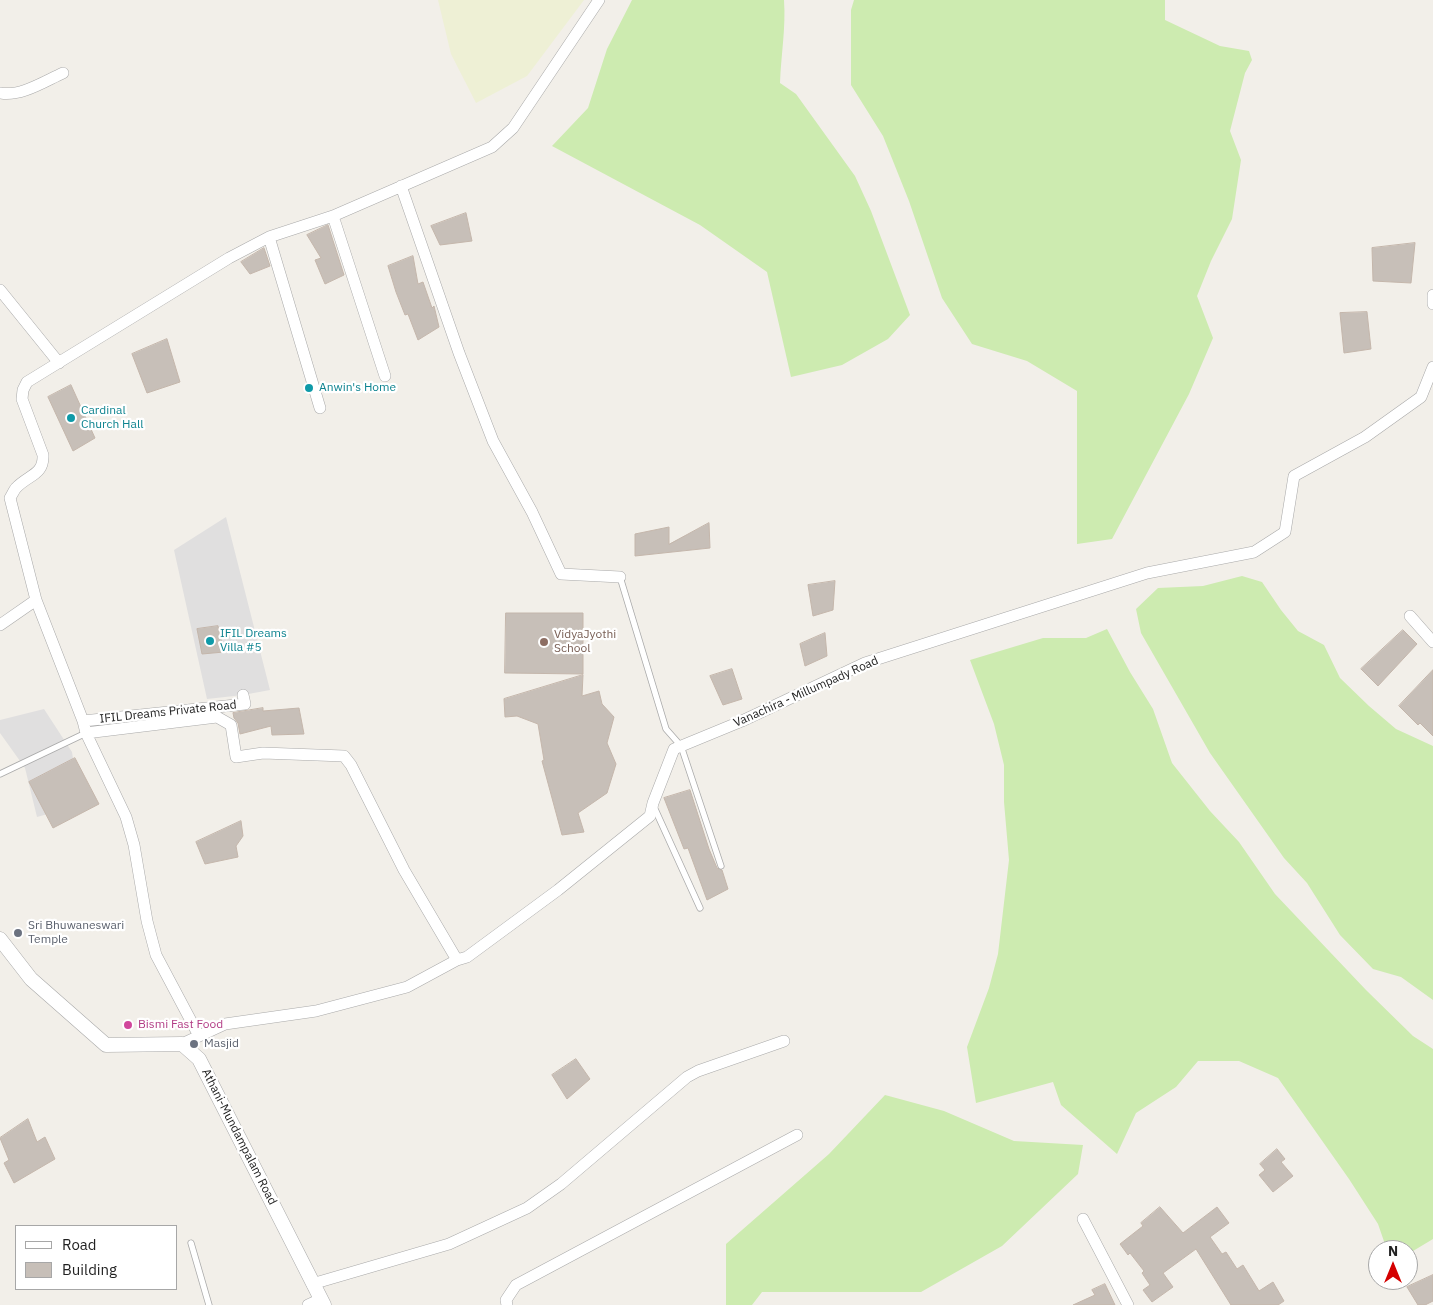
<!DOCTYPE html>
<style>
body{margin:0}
#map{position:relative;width:1433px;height:1305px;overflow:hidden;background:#f2efe9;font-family:"IBM Plex Sans",sans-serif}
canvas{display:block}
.legend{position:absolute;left:15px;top:1225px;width:162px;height:65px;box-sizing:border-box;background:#fff;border:1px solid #a7a7a7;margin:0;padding:6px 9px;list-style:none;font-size:15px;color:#222}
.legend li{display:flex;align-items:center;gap:10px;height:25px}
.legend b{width:25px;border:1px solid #a7a7a7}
.north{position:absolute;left:1368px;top:1240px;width:50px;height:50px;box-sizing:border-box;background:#fff;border:1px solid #a7a7a7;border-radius:50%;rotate:0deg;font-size:14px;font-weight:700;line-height:20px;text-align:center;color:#222}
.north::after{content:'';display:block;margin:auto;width:18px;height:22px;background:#d40000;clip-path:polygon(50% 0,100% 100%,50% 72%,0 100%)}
</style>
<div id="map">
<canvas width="1433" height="1305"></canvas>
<ul class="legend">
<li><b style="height:6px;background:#fff"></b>Road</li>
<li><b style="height:14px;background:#c7bfb8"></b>Building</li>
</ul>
<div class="north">N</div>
</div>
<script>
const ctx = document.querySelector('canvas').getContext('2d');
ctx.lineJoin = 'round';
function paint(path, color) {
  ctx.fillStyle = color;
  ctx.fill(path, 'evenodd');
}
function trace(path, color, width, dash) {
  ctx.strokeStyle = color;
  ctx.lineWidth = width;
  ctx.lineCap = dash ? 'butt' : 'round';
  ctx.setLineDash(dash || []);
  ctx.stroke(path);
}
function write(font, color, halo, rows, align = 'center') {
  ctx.font = font + ' "IBM Plex Sans",sans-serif';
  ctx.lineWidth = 4.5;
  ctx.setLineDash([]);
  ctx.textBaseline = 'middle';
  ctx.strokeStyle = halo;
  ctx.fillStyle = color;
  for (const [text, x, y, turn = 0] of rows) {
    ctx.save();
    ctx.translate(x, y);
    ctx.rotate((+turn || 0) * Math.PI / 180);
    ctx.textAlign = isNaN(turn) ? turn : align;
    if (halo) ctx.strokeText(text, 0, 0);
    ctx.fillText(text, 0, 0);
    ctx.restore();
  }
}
paint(new Path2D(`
 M 226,517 L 270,690 L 243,695 L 207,699 L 174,550 Z
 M 44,709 L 72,752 L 80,805 L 37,817 L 25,768 L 0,733 L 0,720 Z`), '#e0dfdf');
paint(new Path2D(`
 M 438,0 L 584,0 L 527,76 L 476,103 L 451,54 Z`), '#eef0d5');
paint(new Path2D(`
 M 632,0 L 784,0 C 786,28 781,55 780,83 L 796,94 L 855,176 L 871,211 L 910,315 L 888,339 L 842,365 L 791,377 L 767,272 L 700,225 L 552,146 L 588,108 L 607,49 Z
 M 854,0 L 1165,0 L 1165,20 L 1220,46 L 1249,51 L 1252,60 L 1245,73 L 1230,131 L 1241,160 L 1232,219 L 1211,261 L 1197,296 L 1213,338 L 1189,394 L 1112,539 L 1077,544 L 1077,391 L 1027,361 L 972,344 L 942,298 L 909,201 L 883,136 L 851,85 L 851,10 Z
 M 1242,576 L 1262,582 L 1281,610 L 1298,631 L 1324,645 L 1340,678 L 1369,706 L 1396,729 L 1433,746 L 1433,1000 L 1401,977 L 1373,969 L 1340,935 L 1307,883 L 1284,858 L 1210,753 L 1141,633 L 1136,609 L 1158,588 L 1203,586 Z
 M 1107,629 L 1130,672 L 1153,709 L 1172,763 L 1210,811 L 1239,842 L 1275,894 L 1366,990 L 1413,1036 L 1433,1049 L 1433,1239 L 1408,1254 L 1408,1250 L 1387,1250 L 1378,1224 L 1349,1179 L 1278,1078 L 1239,1061 L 1198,1061 L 1176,1087 L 1136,1113 L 1117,1154 L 1061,1105 L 1053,1082 L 976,1103 L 967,1047 L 989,988 L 998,954 L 1009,860 L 1004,802 L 1004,765 L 994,724 L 970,660 L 1043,638 L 1086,638 Z
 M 885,1095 L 944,1111 L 1014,1141 L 1083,1145 L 1078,1174 L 1002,1246 L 921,1292 L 762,1292 L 752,1305 L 726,1305 L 726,1244 L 829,1154 Z`), '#cdebb0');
const building = new Path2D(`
 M 466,213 L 472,241 L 440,245 L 431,226 Z
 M 328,225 L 344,275 L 325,284 L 315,260 L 321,258 L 307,235 Z
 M 1415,243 L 1411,283 L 1373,281 L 1372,248 Z
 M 264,248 L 270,266 L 250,274 L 241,262 Z
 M 413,256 L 418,284 L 423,282 L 432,308 L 434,306 L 439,327 L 418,340 L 408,314 L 405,315 L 396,292 L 388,266 Z
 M 1367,312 L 1371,349 L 1344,353 L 1340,313 Z
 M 167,339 L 180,382 L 147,393 L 132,354 Z
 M 71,385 L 95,438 L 73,451 L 48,397 Z
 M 709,523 L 710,548 L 635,556 L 635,534 L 669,527 L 669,544 Z
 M 835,581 L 833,610 L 813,616 L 808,585 Z
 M 506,613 L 583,613 L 583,674 L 505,673 Z
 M 218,626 L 224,652 L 202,654 L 197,629 Z
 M 1403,630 L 1417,644 L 1378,686 L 1361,669 Z
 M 825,633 L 827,656 L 805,666 L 800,644 Z
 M 732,669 L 742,699 L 723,705 L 710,676 Z
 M 1433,670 L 1433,736 L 1420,723 L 1418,725 L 1399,706 Z
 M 583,675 L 582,696 L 599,691 L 602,704 L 614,717 L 607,743 L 616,764 L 607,793 L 578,813 L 584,832 L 562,835 L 542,761 L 544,760 L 538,724 L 517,716 L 505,717 L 504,699 Z
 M 263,708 L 263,711 L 299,708 L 304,734 L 272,735 L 271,726 L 240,734 L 238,723 L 234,718 L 233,713 Z
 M 75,758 L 99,804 L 53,828 L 29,782 Z
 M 690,790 L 709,849 L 717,868 L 722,870 L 728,889 L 707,900 L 688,848 L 684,849 L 664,798 Z
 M 241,821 L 243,836 L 236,846 L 238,857 L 205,864 L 196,842 Z
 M 576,1059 L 590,1079 L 567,1099 L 552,1075 Z
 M 28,1119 L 37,1142 L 45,1137 L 55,1159 L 14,1183 L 4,1163 L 9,1160 L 0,1138 Z
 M 1277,1149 L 1285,1159 L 1281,1162 L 1293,1176 L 1273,1192 L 1259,1175 L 1265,1170 L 1260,1164 Z
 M 1160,1207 L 1183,1233 L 1217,1207 L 1229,1223 L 1210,1237 L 1222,1254 L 1226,1252 L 1237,1269 L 1243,1265 L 1259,1291 L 1273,1282 L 1284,1301 L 1278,1305 L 1231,1305 L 1196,1249 L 1163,1273 L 1173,1287 L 1152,1302 L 1143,1290 L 1150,1285 L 1142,1273 L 1144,1271 L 1130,1253 L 1128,1255 L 1120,1244 L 1143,1226 L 1141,1223 Z
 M 1433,1275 L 1433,1301 L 1425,1305 L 1418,1305 L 1407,1287 Z
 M 1105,1284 L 1115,1305 L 1073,1305 L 1095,1295 L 1092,1290 Z`);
paint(building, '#c7bfb8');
trace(building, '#c4b6ab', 1);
const service = new Path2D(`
 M 620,577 L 666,729 L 681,746 L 721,866
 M 0,774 L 86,733
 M 654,807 L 700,908
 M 191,1243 L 209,1305`);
const minor = new Path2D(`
 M 0,93 C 21,97 45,81 63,73
 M 401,186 L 459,353 L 493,441 L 532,512 L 561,574 L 620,577
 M 333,216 L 385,376
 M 269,237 L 320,408
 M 0,290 L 59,363
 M 1433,295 L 1433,304
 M 1410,616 L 1433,642
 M 0,625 L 36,600
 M 83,721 L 245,704 L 243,695
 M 86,733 L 217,717 L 231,725 L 236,757 L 263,753 L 344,756 L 351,765 L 404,870 L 457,960
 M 199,1036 L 156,955 L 147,921 L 134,845 L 126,817 L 86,733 L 83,721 L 36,600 L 10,498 C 12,495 14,490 16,488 C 28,475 44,475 43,455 L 22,399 L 23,390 L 27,382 L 229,258 L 269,237 L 333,216 L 492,147 L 513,128 L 599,0
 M 182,1044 L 225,1024 L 316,1011 L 407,987 L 457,960 L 467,957 L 558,890 L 650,816 L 653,803 L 674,749 L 742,721 L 865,663 L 1147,573 L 1254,552 L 1285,532 L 1294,476 L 1365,437 L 1421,397 L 1433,367
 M 1083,1219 L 1128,1305
 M 312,1284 L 449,1244 L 527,1208 L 561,1184 L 687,1077 L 698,1071 L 784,1041
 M 308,1305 L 321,1299
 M 507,1305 L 506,1300 L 516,1285 L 797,1135`);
const tertiary = new Path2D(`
 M 0,939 L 31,979 L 106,1045 L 182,1044 L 199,1059 L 324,1305`);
trace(service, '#a9a9a9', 7);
trace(minor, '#a9a9a9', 12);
trace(tertiary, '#a9a9a9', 15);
trace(service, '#fff', 5.5);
trace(minor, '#fff', 11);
trace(tertiary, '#fff', 14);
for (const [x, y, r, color] of [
 [309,388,5,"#0f9aa8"],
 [71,418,5,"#0f9aa8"],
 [210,641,5,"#0f9aa8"],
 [544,642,5,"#8d6e63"],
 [18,933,5,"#6b7280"],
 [128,1025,5,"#d1479c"],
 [194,1044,5,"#6b7280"]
]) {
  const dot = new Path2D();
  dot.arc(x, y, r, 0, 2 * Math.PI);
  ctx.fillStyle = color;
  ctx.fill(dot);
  trace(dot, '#fff', 2);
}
write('12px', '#0d838f', '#fff', [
 ["Anwin's Home",319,388],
 ["Cardinal",81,411],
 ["Church Hall",81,425],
 ["IFIL Dreams",220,634],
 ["Villa #5",220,648]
], 'left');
write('12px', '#785e54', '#fff', [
 ["VidyaJyothi",554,635],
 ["School",554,649]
], 'left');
write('12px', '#222', '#fff', [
 ["Vanachira - Millumpady Road",806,692,-24],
 ["IFIL Dreams Private Road",168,712,-6],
 ["Athani-Mundampalam Road",239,1137,63]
]);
write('12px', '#5b616d', '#fff', [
 ["Sri Bhuwaneswari",28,926],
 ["Temple",28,940],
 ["Masjid",204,1044]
], 'left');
write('12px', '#b23c85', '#fff', [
 ["Bismi Fast Food",138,1025]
], 'left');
</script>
